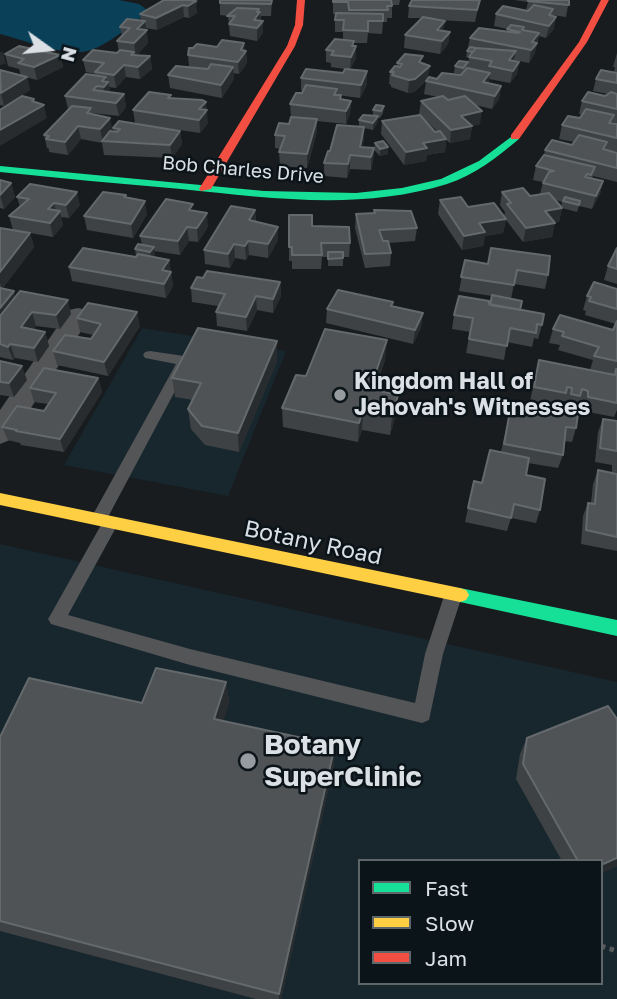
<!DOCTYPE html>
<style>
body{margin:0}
#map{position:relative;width:617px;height:999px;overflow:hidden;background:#181c1e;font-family:"Golos Text",sans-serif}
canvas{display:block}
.legend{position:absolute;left:358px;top:859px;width:245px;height:126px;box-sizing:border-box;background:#0b1419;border:2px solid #5e666a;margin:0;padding:9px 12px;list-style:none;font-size:21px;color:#dae0e4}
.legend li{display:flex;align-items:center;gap:14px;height:35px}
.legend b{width:35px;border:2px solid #5e666a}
.north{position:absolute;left:14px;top:14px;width:70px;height:70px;-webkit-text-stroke:5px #0b1419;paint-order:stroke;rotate:105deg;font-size:19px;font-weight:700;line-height:28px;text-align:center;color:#dae0e4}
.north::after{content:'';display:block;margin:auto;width:24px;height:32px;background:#dae0e4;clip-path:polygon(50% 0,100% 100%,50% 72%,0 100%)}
</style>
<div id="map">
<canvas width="617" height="999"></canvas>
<ul class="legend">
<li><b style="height:9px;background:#16e098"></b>Fast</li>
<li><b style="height:9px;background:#ffcf43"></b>Slow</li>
<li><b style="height:9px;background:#f24e42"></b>Jam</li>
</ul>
<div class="north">N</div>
</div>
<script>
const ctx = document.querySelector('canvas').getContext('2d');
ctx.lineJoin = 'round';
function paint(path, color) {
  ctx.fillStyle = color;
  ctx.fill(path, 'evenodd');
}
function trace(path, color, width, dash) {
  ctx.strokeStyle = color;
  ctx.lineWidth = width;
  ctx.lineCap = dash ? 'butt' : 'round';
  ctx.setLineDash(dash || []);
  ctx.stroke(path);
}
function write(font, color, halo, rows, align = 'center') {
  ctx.font = font + ' "Golos Text",sans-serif';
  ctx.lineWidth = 5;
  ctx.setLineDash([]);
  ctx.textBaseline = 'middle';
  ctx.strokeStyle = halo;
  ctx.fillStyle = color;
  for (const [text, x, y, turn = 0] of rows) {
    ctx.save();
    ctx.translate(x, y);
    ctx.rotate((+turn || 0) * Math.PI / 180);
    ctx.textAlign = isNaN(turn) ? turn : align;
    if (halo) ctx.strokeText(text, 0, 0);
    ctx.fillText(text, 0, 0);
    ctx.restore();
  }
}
paint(new Path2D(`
 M 142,328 L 286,351 L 228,496 L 64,465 Z
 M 0,544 L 617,682 L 617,999 L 0,999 ZM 360,861 L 601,861 L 601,983 L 360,983 Z`), '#18262e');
paint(new Path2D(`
 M 0,0 L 119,0 L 139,4 L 146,9 L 145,15 C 129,26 109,44 91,50 C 67,58 24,40 0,34 Z`), '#0b4059');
trace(new Path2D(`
 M 601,946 L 617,951`), '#575a5b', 5, [4.5, 4.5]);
paint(new Path2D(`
 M 150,351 L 184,356 L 191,361 L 108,517 L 117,518 L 119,522 L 68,615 L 190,649 L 415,703 L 425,654 L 444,596 L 447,591 L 453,589 L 459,591 L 462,596 L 443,654 L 429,720 L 422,723 L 190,665 L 51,624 L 48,619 L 51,614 L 101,525 L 92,524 L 90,520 L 176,364 L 145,358 L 143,355 L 145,352 Z`), '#545556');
paint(new Path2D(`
 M 78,308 L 87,310 L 91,316 L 10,440 L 0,444 L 0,410 L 69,310 Z`), '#545556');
paint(new Path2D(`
 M 515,134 L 519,135 L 519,139 C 496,158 475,175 447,184 C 360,211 269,198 181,189 C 121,184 60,178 0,172 L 0,166 L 264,191 L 356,193 L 402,188 L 441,179 L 479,161 Z
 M 460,588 L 617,620 L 617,636 L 460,602 L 454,600 L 451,595 L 454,590 Z`), '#16e098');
paint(new Path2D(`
 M 0,493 L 460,588 L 466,590 L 469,595 L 466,600 L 460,602 L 0,505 Z`), '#ffcf43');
paint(new Path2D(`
 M 297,0 L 305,0 L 303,25 L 295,46 L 211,189 L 201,191 L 199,189 L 287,46 L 295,25 Z
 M 601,0 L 609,0 L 587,42 L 519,139 L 511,139 L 511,135 L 579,42 Z`), '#f24e42');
paint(new Path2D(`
 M 164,0 L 198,0 L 196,6 L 197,13 L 189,18 L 184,17 L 157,30 L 146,28 L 148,43 L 137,55 L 150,56 L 152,69 L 140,79 L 126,77 L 116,88 L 109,87 L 110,93 L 124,94 L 126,107 L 119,116 L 92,113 L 92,114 L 112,132 L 114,132 L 113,128 L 135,123 L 133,110 L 171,99 L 208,123 L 200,133 L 137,124 L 180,131 L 182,144 L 172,158 L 104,155 L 102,143 L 81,139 L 68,155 L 49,152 L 49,149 L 47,148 L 44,135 L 68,109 L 65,96 L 95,76 L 95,74 L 86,72 L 83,60 L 117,53 L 119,52 L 117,41 L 122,36 L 120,27 L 141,20 L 140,14 Z
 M 272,0 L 271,16 L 261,16 L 261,20 L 263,21 L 263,33 L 257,41 L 230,36 L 228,16 L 220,15 L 220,3 Z
 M 333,0 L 400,0 L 399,5 L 392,5 L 392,18 L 387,18 L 387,22 L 383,22 L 382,34 L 368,33 L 367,43 L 354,43 L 354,46 L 356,46 L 356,58 L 350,69 L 367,71 L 367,84 L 360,98 L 337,95 L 341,100 L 351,101 L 350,114 L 346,124 L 317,121 L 317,132 L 307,168 L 280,166 L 279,152 L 281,149 L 275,148 L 275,135 L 289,124 L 291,117 L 290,104 L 303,91 L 301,90 L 301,78 L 343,73 L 345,69 L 331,67 L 331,63 L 326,62 L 326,50 L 343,40 L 343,32 L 335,32 L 335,14 L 333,14 Z
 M 480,0 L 475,22 L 437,20 L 444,31 L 450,32 L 448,44 L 440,54 L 404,48 L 405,35 L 421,18 L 408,18 L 409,6 Z
 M 514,0 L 569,0 L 566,17 L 552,15 L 554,29 L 546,38 L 539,36 L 534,55 L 529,63 L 514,60 L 514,61 L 519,62 L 517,74 L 510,83 L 489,79 L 489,84 L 501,86 L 499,99 L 492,109 L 475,105 L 480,124 L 472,126 L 470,139 L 450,143 L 446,140 L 445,152 L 427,155 L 426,161 L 404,165 L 381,134 L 382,121 L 435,132 L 438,132 L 419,114 L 421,101 L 438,97 L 424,94 L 426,81 L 427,80 L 414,92 L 408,93 L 391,87 L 391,85 L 389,84 L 390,72 L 397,67 L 397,63 L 422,63 L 428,78 L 437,79 L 461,75 L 462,74 L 454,73 L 455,66 L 468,62 L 467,68 L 469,58 L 466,57 L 470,38 L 507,32 L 507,29 L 494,26 L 496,14 L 526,11 L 528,2 Z
 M 246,51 L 247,63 L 239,74 L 233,73 L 234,79 L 222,98 L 170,88 L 168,75 L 189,67 L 188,55 Z
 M 617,53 L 617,123 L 612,122 L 612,123 L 617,124 L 617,152 L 605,150 L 617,153 L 617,182 L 593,176 L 592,178 L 603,181 L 600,194 L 592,209 L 579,206 L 577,212 L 562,208 L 559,222 L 555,222 L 552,237 L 523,242 L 506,220 L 503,233 L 485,236 L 483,246 L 462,250 L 438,214 L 440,200 L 504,217 L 505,212 L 500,205 L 502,192 L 530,196 L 540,194 L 543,182 L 533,180 L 536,166 L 544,155 L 545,150 L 572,145 L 574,142 L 559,139 L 562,125 L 580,118 L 582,115 L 579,114 L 582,101 L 608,94 L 593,91 L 596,79 L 614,73 L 615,67 L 613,67 ZM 556,200 L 562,202 L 561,207 Z
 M 5,54 L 60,55 L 63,67 L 37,80 L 21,76 L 19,69 L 8,66 Z
 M 0,70 L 27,77 L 30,90 L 4,106 L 0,105 Z
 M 384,106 L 383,113 L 380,118 L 378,118 L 377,123 L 373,130 L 364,128 L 362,147 L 374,148 L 373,161 L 371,170 L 350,169 L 347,178 L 324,176 L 324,163 L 330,151 L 359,127 L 359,120 L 373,116 L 373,110 Z
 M 375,143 L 388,147 L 388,154 L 380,156 L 374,150 Z
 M 0,180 L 11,183 L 15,197 L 4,209 L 0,208 Z
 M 126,195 L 127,198 L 147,214 L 133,238 L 87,230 L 84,216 Z
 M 17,197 L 80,205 L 69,218 L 61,217 L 63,225 L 53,237 L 13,230 L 9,216 L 20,207 Z
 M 255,210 L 256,221 L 278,240 L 268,258 L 249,255 L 246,260 L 235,258 L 230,268 L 205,264 L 204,250 Z
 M 374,210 L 417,228 L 415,241 L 388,243 L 391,253 L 390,266 L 365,268 L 355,228 L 356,214 L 374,213 Z
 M 193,211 L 208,227 L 198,242 L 189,241 L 180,255 L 154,251 L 155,254 L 153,257 L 169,260 L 173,286 L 166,298 L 72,281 L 69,267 L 136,257 L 135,249 L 142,245 L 140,236 Z
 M 312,226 L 350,243 L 349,257 L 343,257 L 343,266 L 328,266 L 328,257 L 322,257 L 321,269 L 292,269 L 292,261 L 289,261 L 289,247 Z
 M 0,228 L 30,233 L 34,247 L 2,289 L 16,297 L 71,314 L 60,329 L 36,326 L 33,330 L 45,332 L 49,346 L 38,362 L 15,358 L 13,360 L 0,357 Z
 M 617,248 L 617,284 L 604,280 L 608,266 Z
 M 465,260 L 548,275 L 545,289 L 514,284 L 511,299 L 520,310 L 542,325 L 538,339 L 534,338 L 532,347 L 507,342 L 504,360 L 466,353 L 470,332 L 452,329 L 454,315 L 490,305 L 492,296 L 459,291 Z
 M 203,278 L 280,282 L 281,296 L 273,313 L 257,310 L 247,331 L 217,326 L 216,312 L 218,306 L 192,302 L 191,288 Z
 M 617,289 L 617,410 L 614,417 L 583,411 L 584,405 L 578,404 L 576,410 L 567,408 L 568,402 L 563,401 L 561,407 L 530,401 L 539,360 L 590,370 L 593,360 L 558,350 L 560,345 L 549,343 L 553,329 L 613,330 L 616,324 L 585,315 L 586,311 L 583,310 L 587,296 Z
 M 393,306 L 423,313 L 421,327 L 413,344 L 326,323 L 327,309 Z
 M 77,318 L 140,326 L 108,376 L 57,365 L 53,351 L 91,339 L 93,335 L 80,332 Z
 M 277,341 L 277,361 L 239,452 L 205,445 L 191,429 L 188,409 L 193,400 L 175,397 L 172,378 Z
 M 385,360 L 375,390 L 396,414 L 390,435 L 362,430 L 358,442 L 283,427 L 282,408 L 306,376 Z
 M 0,361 L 27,380 L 14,397 L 0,395 Z
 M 98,378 L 102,392 L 64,452 L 21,445 L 20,443 L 8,440 L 2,427 L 44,411 L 48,404 L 34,402 L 30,388 Z
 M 531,405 L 576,428 L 572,442 L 564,441 L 563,455 L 558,468 L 528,463 L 526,475 L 540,510 L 536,523 L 511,518 L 507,531 L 465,522 L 474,481 L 482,483 L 501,452 L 510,411 L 528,415 Z
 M 603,419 L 617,421 L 617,473 L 612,472 L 612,465 L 595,462 L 598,432 Z
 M 598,470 L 617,474 L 617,551 L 581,544 L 583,516 L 588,503 L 591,503 L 593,484 Z
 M 226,682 L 229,702 L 223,721 L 334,764 L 281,999 L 256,999 L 0,931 L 0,737 Z
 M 527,738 L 617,801 L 617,866 L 601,873 L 601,861 L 562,861 L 516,779 L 520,754 Z`), '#3e4244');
paint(new Path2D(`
 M 184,0 L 198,0 L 196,6 L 197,13 L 189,18 L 188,6 Z
 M 183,5 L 184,17 L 157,30 L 156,18 Z
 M 259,9 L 259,13 L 260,12 L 261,23 L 263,21 L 263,33 L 257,41 L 257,28 L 254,20 L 257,12 Z
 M 556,17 L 554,29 L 546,38 L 549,26 Z
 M 145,21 L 148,43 L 136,56 L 134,43 L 137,29 Z
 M 445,21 L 443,33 L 437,30 Z
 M 450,32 L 448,44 L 440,54 L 442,41 Z
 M 539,33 L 534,55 L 529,63 L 532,42 Z
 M 354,41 L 354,51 L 356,46 L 356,58 L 350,70 L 352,46 Z
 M 244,43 L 247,63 L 239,74 L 238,62 L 241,50 Z
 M 516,51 L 513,64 L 509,60 Z
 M 0,52 L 3,52 L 6,64 L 0,65 Z
 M 60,55 L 63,67 L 37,80 L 34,67 Z
 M 150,56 L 152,69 L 140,79 L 138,67 Z
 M 519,62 L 517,74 L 510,83 L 513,71 Z
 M 124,65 L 126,77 L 116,88 L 114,75 Z
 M 430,66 L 428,78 L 414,92 L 408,93 L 409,80 Z
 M 233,67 L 234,79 L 222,98 L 221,85 Z
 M 367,71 L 367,84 L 360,98 L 361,85 Z
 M 490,73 L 488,86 L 483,82 Z
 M 27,77 L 30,90 L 4,106 L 1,93 Z
 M 106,77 L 107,84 L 108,82 L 111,95 L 106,100 L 102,81 Z
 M 501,86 L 499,99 L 492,109 L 495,96 Z
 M 124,94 L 126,107 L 119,116 L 116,103 Z
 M 34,99 L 36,109 L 44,105 L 47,118 L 0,146 L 0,130 Z
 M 351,101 L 350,114 L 346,124 L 346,111 Z
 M 206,102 L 208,123 L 200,133 L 199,109 Z
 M 482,111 L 480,124 L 472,126 L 470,139 L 450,143 L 451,130 L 461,116 Z
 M 378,116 L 377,123 L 373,130 L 373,123 Z
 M 110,118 L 113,131 L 103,143 L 100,129 Z
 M 317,119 L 317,132 L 307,168 L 307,154 Z
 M 78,126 L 81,139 L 68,155 L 65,142 Z
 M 364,127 L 364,141 L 360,156 L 360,147 Z
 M 180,131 L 182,144 L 172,158 L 170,145 Z
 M 446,139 L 445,152 L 427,155 L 426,161 L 404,165 L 406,152 L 423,143 Z
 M 388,147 L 388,154 L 380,156 L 380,149 Z
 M 374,148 L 373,161 L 371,170 L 371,157 Z
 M 350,155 L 350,169 L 347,178 L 348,164 Z
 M 603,181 L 600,194 L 592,209 L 596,196 Z
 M 11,183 L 15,197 L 4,209 L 0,195 Z
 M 77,192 L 80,205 L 69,218 L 66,205 Z
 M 145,201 L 147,214 L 133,238 L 131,224 Z
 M 54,203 L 57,215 L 60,211 L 63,225 L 53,237 L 50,223 L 48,209 Z
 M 562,208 L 559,222 L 542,224 L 545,211 Z
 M 255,210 L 256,224 L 249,220 Z
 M 207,213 L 208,227 L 198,242 L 197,228 Z
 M 506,219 L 503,233 L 485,236 L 483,246 L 462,250 L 464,236 L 479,223 Z
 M 555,223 L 552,237 L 523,242 L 526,228 Z
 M 187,227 L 189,241 L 180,255 L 178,241 Z
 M 278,227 L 278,240 L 268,258 L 268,244 Z
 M 30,233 L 34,247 L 2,289 L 0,283 L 0,272 Z
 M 248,241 L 249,255 L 246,260 L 245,246 Z
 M 234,244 L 235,258 L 230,268 L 228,254 Z
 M 154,247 L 155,254 L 151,259 L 150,252 Z
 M 169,260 L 173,286 L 166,298 L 162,270 Z
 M 280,282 L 281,296 L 273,313 L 273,299 Z
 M 14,291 L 18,305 L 0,328 L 0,308 Z
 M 256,296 L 257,310 L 247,331 L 246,317 Z
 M 68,300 L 71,314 L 60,329 L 56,315 Z
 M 32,312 L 36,326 L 25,341 L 21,327 Z
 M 137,312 L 140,326 L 108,376 L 104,362 Z
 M 423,313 L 421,327 L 413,344 L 415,330 Z
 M 45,332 L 49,346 L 38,362 L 34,348 Z
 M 387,340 L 385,360 L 369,409 L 370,389 Z
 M 277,341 L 277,361 L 239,452 L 238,433 Z
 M 10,344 L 15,358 L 13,360 L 8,347 Z
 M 22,366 L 27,380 L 14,397 L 9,383 Z
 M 98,378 L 102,392 L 64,452 L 60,439 Z
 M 398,395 L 396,414 L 390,435 L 392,416 Z
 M 363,410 L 362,430 L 358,442 L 359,423 Z
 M 226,682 L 229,702 L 218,738 L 214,719 Z
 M 335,745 L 334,764 L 281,999 L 279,999 L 279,994 Z
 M 617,858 L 617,866 L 601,873 L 601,865 Z`), '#282c2e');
const building = new Path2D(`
 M 164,0 L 191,0 L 196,1 L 188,6 L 183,5 L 156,18 L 140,14 Z
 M 220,0 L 272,0 L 271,4 L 220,3 Z
 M 333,0 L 391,0 L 392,6 L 387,6 L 388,10 L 349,10 L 348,2 L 333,2 Z
 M 412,0 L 480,0 L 477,10 L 409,6 Z
 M 528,0 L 569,0 L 569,5 L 528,1 Z
 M 534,5 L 553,9 L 549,15 L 556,17 L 549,26 L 496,14 L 503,6 L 528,11 Z
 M 237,8 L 259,9 L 257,12 L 260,12 L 254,20 L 263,21 L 257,28 L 229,24 L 235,16 L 227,16 Z
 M 336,13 L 383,14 L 383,21 L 368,21 L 368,31 L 343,30 L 344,20 L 335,20 Z
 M 423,17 L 445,21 L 437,30 L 450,32 L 442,41 L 405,35 Z
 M 127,19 L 145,21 L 137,29 L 147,30 L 134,43 L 117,41 L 130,28 L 120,27 Z
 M 511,25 L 524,27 L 522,30 L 539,33 L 532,42 L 537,43 L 531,50 L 470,38 L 479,28 L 518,33 L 520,32 L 507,29 Z
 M 335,39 L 354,41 L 352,46 L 356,46 L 351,57 L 331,55 L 334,51 L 326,50 Z
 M 222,40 L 244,43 L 241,50 L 246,51 L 238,62 L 188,55 L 189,48 L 193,48 L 197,44 L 217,47 Z
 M 19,46 L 60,55 L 34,67 L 18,63 L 24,59 L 5,54 Z
 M 470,47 L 476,48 L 473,52 L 467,51 Z
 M 476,48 L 516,51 L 509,60 L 519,62 L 513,71 L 489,66 L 492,61 L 469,57 Z
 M 93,50 L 117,53 L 120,50 L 134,52 L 131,55 L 150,56 L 138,67 L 124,65 L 114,75 L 95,72 L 104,63 L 83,60 Z
 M 405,54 L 423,56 L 419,62 L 430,66 L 415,79 L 409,80 L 392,75 L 394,72 L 390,72 L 395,66 L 400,67 L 402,64 L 397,63 Z
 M 459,61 L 468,62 L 463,68 L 455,66 Z
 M 211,64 L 233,67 L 221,85 L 168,75 L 176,66 L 208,69 Z
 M 467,68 L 490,73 L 483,82 L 501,86 L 495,96 L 426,81 L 429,77 L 437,79 L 442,73 L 461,75 Z
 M 306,69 L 343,73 L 345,69 L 367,71 L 361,85 L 301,78 Z
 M 0,70 L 27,77 L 1,93 Z
 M 601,70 L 617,73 L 617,83 L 596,79 Z
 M 86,74 L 106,77 L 102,81 L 108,82 L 104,87 L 97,86 L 93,90 L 124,94 L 116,103 L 65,96 Z
 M 306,85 L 337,89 L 334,95 L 341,95 L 340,99 L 351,101 L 346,111 L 290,104 L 296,93 L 302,93 Z
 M 149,92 L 171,95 L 168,98 L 202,100 L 206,102 L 199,109 L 207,110 L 199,120 L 133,110 Z
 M 588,92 L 605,96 L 611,92 L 617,94 L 617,109 L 582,101 Z
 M 22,96 L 34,99 L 32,101 L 44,105 L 0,130 L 0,110 Z
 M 443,96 L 448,100 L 465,96 L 482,111 L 461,116 L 472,126 L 451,130 L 421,101 Z
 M 376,105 L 384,106 L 381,111 L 373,110 Z
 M 72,106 L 91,108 L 87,113 L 110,118 L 100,129 L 78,126 L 65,142 L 46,139 L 49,136 L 44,135 Z
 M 586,109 L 614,115 L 609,123 L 617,124 L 617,138 L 562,125 L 568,116 L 580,118 Z
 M 363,115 L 378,116 L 373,123 L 359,120 Z
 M 420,115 L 435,132 L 440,131 L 446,139 L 423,143 L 427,148 L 406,152 L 382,121 Z
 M 291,117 L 317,119 L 307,154 L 279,152 L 285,136 L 275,135 L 279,123 L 289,124 Z
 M 119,121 L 180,131 L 170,145 L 102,141 L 110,131 L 117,132 L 120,129 L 113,128 Z
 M 337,125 L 364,127 L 360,147 L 374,148 L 371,157 L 350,155 L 348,164 L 324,163 L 328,151 L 330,151 Z
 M 579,135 L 607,142 L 603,149 L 617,153 L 617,168 L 545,150 L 552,140 L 572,145 Z
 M 383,141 L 388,147 L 380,149 L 375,143 Z
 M 544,155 L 595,167 L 591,175 L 587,174 L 585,177 L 603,181 L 596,196 L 543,183 L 549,172 L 554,171 L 536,166 Z
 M 0,180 L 11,183 L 0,195 Z
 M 30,184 L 77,192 L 66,205 L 54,203 L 48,209 L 60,211 L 50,223 L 9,216 L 29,199 L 17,197 Z
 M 523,188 L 530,196 L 549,193 L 562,208 L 545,211 L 555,223 L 526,228 L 507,204 L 511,203 L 502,192 Z
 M 103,192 L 126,195 L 124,197 L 145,201 L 131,224 L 84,216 Z
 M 461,197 L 468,207 L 494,203 L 506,219 L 479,223 L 485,232 L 464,236 L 440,200 Z
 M 565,197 L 580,201 L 579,205 L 563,201 Z
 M 166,199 L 193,204 L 189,210 L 207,213 L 197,228 L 187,227 L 178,241 L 140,236 Z
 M 231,206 L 255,210 L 249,220 L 278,227 L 268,244 L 248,241 L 245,246 L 234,244 L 228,254 L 204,250 Z
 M 374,210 L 411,211 L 417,228 L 379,230 L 383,241 L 388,241 L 391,253 L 365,254 L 356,214 L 375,213 Z
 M 289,215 L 312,215 L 312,226 L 349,227 L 350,243 L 321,243 L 322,255 L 292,255 L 292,247 L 289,247 Z
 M 0,228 L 30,233 L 0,272 Z
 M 138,244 L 154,247 L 150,252 L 135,249 Z
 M 83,248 L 136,257 L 138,254 L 169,260 L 162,270 L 171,272 L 164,284 L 69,267 Z
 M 491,248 L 550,256 L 548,275 L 517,270 L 514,285 L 461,277 L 465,260 L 488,264 Z
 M 617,248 L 617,269 L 608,266 Z
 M 328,252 L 343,252 L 343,258 L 328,259 Z
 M 207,271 L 280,282 L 273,299 L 256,296 L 246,317 L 216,312 L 225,294 L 191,288 L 197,277 L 203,278 Z
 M 594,282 L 617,289 L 617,309 L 589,301 L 591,297 L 587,296 Z
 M 0,288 L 14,291 L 0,308 Z
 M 338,290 L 393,302 L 391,306 L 423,313 L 415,330 L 327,309 Z
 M 20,291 L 68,300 L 56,315 L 32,312 L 21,327 L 45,332 L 34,348 L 10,344 L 8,347 L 0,344 L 0,316 Z
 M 492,295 L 522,301 L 520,310 L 490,305 Z
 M 459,296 L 489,301 L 489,304 L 544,314 L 542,325 L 537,324 L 536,333 L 510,328 L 507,346 L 469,339 L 473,318 L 454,315 Z
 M 88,303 L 137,312 L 104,362 L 53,351 L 65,335 L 91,339 L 101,324 L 77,318 Z
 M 560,315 L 613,330 L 617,321 L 617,361 L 594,356 L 599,347 L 562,336 L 564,332 L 553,329 Z
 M 198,328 L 277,341 L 238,433 L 202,426 L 188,409 L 201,383 L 172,378 Z
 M 325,329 L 387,340 L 370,389 L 398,395 L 392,416 L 363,410 L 359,423 L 282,408 L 296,375 L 306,376 Z
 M 539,360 L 615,375 L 616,369 L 617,369 L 617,403 L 588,397 L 588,391 L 582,389 L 580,396 L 571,394 L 572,388 L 567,387 L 566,393 L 534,387 Z
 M 0,361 L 22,366 L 9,383 L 0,382 Z
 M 44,368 L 98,378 L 60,439 L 16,431 L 17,430 L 2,427 L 17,406 L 44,411 L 56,393 L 30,388 Z
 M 531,405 L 578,414 L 576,428 L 566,427 L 563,455 L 504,444 L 510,411 L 529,415 Z
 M 603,419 L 617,421 L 617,451 L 600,448 Z
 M 490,450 L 529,458 L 526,475 L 545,479 L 540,510 L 514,504 L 511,518 L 468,508 L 474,481 L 482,483 Z
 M 598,470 L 617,474 L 617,537 L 586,530 L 588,503 L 595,504 Z
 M 156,668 L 226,682 L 214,719 L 335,745 L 279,994 L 0,921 L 0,737 L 29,678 L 142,703 Z
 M 608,706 L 617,719 L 617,858 L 601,865 L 601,861 L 578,861 L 523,764 L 527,738 Z`);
paint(building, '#4f5355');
trace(building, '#64696c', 2);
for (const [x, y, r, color] of [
 [340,395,7,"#969b9f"],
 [248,761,9,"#969b9f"]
]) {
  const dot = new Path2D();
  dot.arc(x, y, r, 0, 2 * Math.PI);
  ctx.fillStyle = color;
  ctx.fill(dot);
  trace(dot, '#0b1419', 2.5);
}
write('19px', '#dae0e4', '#0b1419', [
 ["Bob Charles Drive",243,170,5]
]);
write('bold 23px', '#dae0e4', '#0b1419', [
 ["Kingdom Hall of",354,382],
 ["Jehovah's Witnesses",354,408]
], 'left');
write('23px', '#dae0e4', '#0b1419', [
 ["Botany Road",313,543,12]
]);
write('bold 28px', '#dae0e4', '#0b1419', [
 ["Botany",264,745],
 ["SuperClinic",264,777]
], 'left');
</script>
